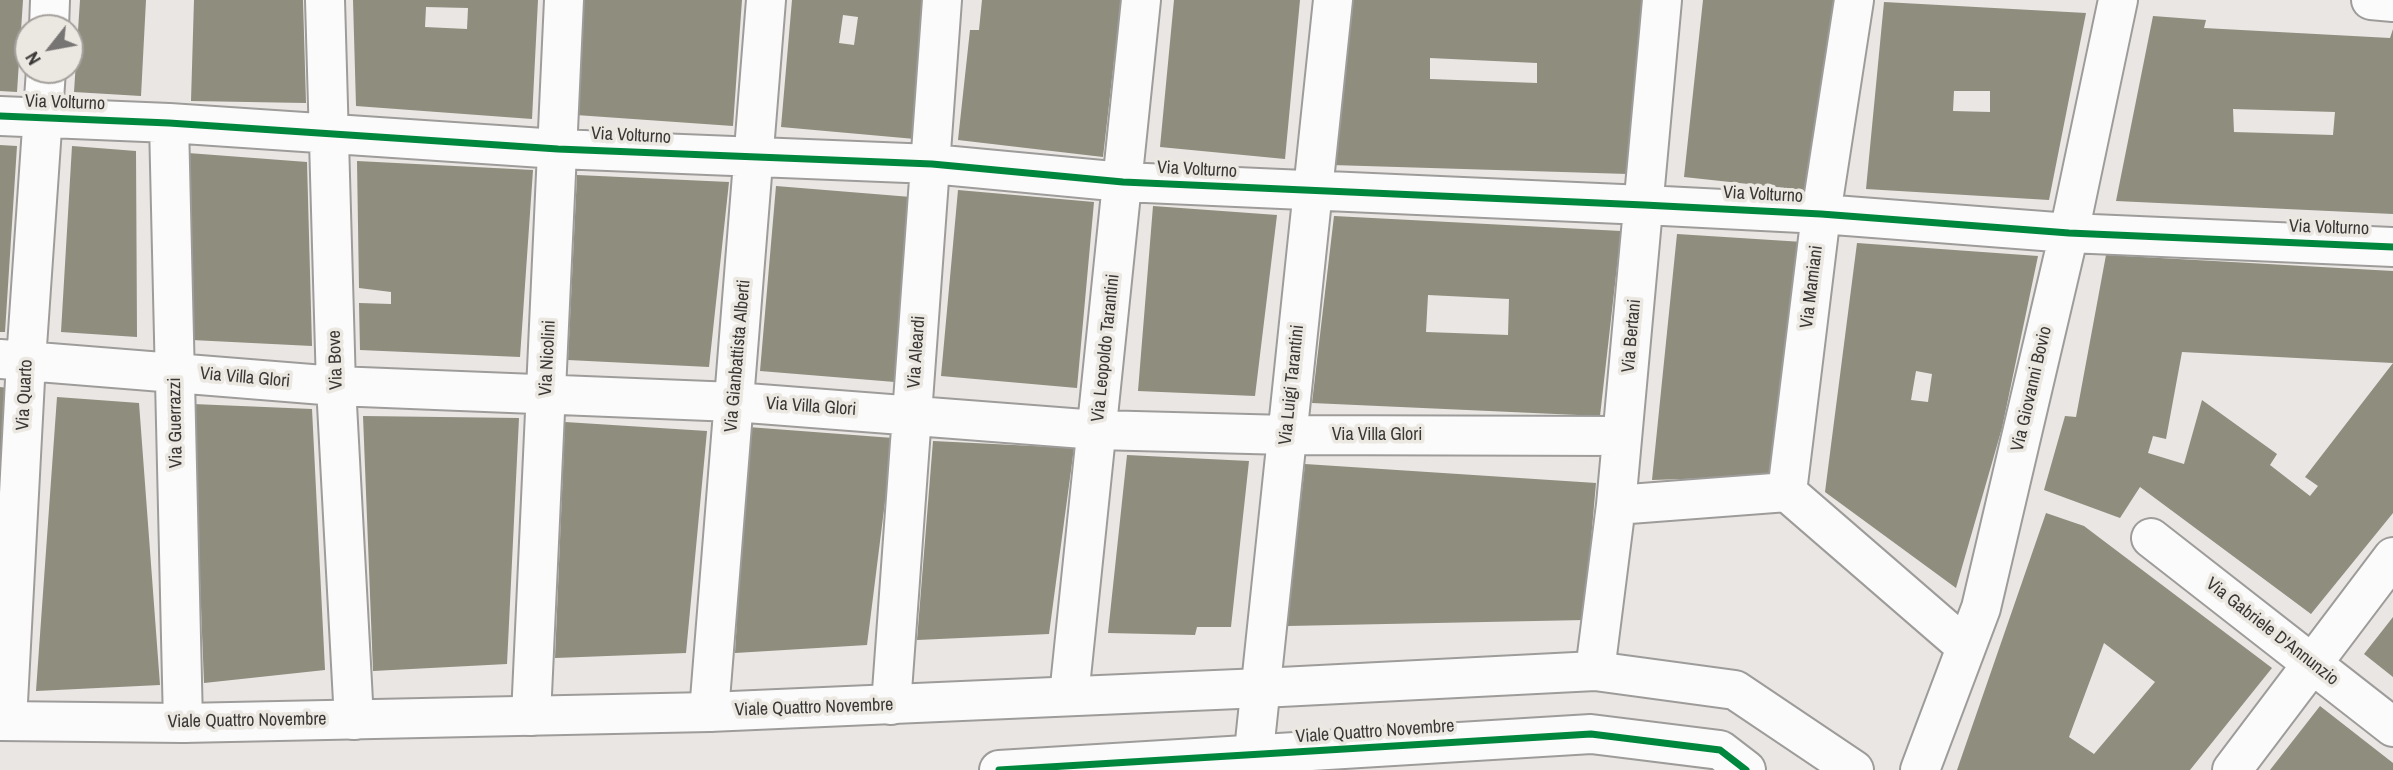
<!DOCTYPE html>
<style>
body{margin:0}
#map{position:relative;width:2393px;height:770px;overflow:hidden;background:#e9e6e3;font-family:"Archivo Narrow",sans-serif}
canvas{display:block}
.north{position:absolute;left:14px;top:14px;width:70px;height:70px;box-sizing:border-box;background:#ebe7e1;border:2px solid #a4a19d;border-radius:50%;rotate:239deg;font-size:19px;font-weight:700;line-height:28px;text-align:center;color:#3a3836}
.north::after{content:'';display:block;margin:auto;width:24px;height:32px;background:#777573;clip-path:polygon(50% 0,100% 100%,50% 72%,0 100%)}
</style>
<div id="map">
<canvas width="2393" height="770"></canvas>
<div class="north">N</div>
</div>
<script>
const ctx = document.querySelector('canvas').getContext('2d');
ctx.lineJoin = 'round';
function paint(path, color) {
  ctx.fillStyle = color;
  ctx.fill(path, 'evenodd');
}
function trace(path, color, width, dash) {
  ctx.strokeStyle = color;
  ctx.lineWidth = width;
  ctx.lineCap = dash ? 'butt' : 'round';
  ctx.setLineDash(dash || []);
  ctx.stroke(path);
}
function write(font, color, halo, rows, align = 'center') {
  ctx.font = font + ' "Archivo Narrow",sans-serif';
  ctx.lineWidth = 7;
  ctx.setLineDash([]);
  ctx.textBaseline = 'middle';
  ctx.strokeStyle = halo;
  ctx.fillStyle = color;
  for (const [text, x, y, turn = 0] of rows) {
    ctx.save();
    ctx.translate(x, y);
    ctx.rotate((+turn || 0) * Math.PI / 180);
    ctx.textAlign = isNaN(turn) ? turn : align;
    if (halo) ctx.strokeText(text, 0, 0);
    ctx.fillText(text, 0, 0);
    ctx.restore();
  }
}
paint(new Path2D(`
 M 0,0 L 23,0 L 17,92 L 0,91 Z
 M 80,0 L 146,0 L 141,96 L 74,92 Z
 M 194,0 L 303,0 L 306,103 L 191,101 Z
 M 353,0 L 538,0 L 532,119 L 356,106 ZM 426,7 L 468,8 L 467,29 L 425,27 Z
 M 584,0 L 742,0 L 733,126 L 576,115 Z
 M 792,0 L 927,0 L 915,139 L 781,127 ZM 843,15 L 858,17 L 854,45 L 839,43 Z
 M 982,0 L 1121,0 L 1103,157 L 958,140 L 970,30 L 979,30 Z
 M 1174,0 L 1300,0 L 1285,159 L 1160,147 Z
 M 1351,0 L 1643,0 L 1628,174 L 1332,165 ZM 1430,58 L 1537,63 L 1537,83 L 1430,79 Z
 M 1703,0 L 1834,0 L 1813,191 L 1684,177 Z
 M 1884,2 L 2086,13 L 2049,200 L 1866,189 ZM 1954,91 L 1990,91 L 1990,112 L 1953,111 Z
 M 2153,16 L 2206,20 L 2204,28 L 2390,38 L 2393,29 L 2393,214 L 2116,201 ZM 2233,109 L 2335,112 L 2333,135 L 2234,132 Z
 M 0,145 L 17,146 L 5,332 L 0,332 Z
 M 72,146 L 136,151 L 137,337 L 61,332 Z
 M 188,153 L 307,162 L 312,346 L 192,340 Z
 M 357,161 L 533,170 L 520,357 L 360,350 L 359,303 L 391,304 L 391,292 L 359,288 Z
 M 577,175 L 729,182 L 709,367 L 568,360 Z
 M 776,186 L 911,197 L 895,382 L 760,371 Z
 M 958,190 L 1094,202 L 1077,388 L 941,376 Z
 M 1153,206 L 1277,215 L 1255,396 L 1138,391 Z
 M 1334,216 L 1621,231 L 1600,416 L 1312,403 ZM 1428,295 L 1509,299 L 1508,335 L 1426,332 Z
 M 1677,234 L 1803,242 L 1777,476 L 1652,480 Z
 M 1857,243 L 2038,256 L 2002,428 L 1956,588 L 1825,492 ZM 1916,371 L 1932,374 L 1928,402 L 1911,400 Z
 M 2106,255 L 2393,271 L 2393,513 L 2311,614 L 2140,487 L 2120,518 L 2044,490 L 2065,416 L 2076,417 ZM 2182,352 L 2393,363 L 2305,477 L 2318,486 L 2310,496 L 2270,465 L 2277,454 L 2202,400 L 2184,464 L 2148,453 L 2153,436 L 2166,439 Z
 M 0,387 L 8,388 L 2,466 L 0,466 Z
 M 57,397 L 139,403 L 160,685 L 36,691 Z
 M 193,404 L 312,409 L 325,670 L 204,683 Z
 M 363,416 L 519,418 L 507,664 L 373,671 Z
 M 565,422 L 707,431 L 686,653 L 555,658 Z
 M 748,427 L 893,438 L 867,645 L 735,653 Z
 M 933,441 L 1074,448 L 1049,634 L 917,640 Z
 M 1127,455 L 1249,461 L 1231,627 L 1197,627 L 1195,635 L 1108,633 Z
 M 1305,464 L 1596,483 L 1584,620 L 1287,626 Z
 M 2046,513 L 2084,526 L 2272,668 L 2190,770 L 1957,770 ZM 2104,643 L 2155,682 L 2094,754 L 2069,737 Z
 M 2393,617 L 2393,677 L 2364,654 Z
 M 2320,706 L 2393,763 L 2393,770 L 2270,770 Z`), '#8e8d7e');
const minor = new Path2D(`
 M 325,0 L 336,386 L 354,720
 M 2371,0 L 2393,2
 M 49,28 L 50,0
 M 0,116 L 169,123 L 558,149 L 932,164 L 1123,182 L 1644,205 L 1821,214 L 2069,233 L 2393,247
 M 169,123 L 183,723
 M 0,359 L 336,386 L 734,402 L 1097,430 L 1287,435 L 1622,436
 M 1787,492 L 1821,214 L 1854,0
 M 1616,505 L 1787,492 L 1966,647
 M 2151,538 L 2393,727
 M 1595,671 L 1616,505 L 1662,0
 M 1069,696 L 1141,0
 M 891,705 L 942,0
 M 709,712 L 766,0
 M 531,716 L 564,0
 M 7,721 L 26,361 L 46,70
 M 1252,770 L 1333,0
 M 1920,770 L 1981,608 L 2069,233 L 2118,0
 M 2232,770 L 2393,557`);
const secondary = new Path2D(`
 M 0,721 L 183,723 L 709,712 L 1261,688 L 1595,671 L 1735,690 L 1854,770
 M 999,770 L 1591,734 L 1720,750 L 1746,770`);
trace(minor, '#9e9c9a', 42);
trace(secondary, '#9e9c9a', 42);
trace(minor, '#fcfbfb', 38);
trace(secondary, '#fcfbfb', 38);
trace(new Path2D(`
 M 0,116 L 169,123 L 558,149 L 932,164 L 1123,182 L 1644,205 L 1821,214 L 2069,233 L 2393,247
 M 999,770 L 1591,734 L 1720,750 L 1746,770`), '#00873e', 7);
write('18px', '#3a3836', '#ebe7e1', [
 ["Via Volturno",65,103,2],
 ["Via Volturno",631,136,3],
 ["Via Volturno",1197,170,3],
 ["Via Volturno",1763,195,3],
 ["Via Volturno",2329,228,2],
 ["Via Mamiani",1812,287,-83],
 ["Via Bertani",1632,336,-85],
 ["Via Leopoldo Tarantini",1106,348,-84],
 ["Via Aleardi",917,352,-86],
 ["Via Gianbattista Alberti",738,356,-85],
 ["Via Nicolini",548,358,-87],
 ["Via Bove",336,360,-92],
 ["Via Villa Glori",245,378,5],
 ["Via Luigi Tarantini",1292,385,-84],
 ["Via Giovanni Bovio",2032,389,-77],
 ["Via Quarto",25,395,-87],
 ["Via Villa Glori",811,407,4],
 ["Via Guerrazzi",176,423,-91],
 ["Via Villa Glori",1377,435],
 ["Via Gabriele D'Annunzio",2272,632,38],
 ["Viale Quattro Novembre",814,708,-2],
 ["Viale Quattro Novembre",247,721,-1],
 ["Viale Quattro Novembre",1375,732,-4]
]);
</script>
